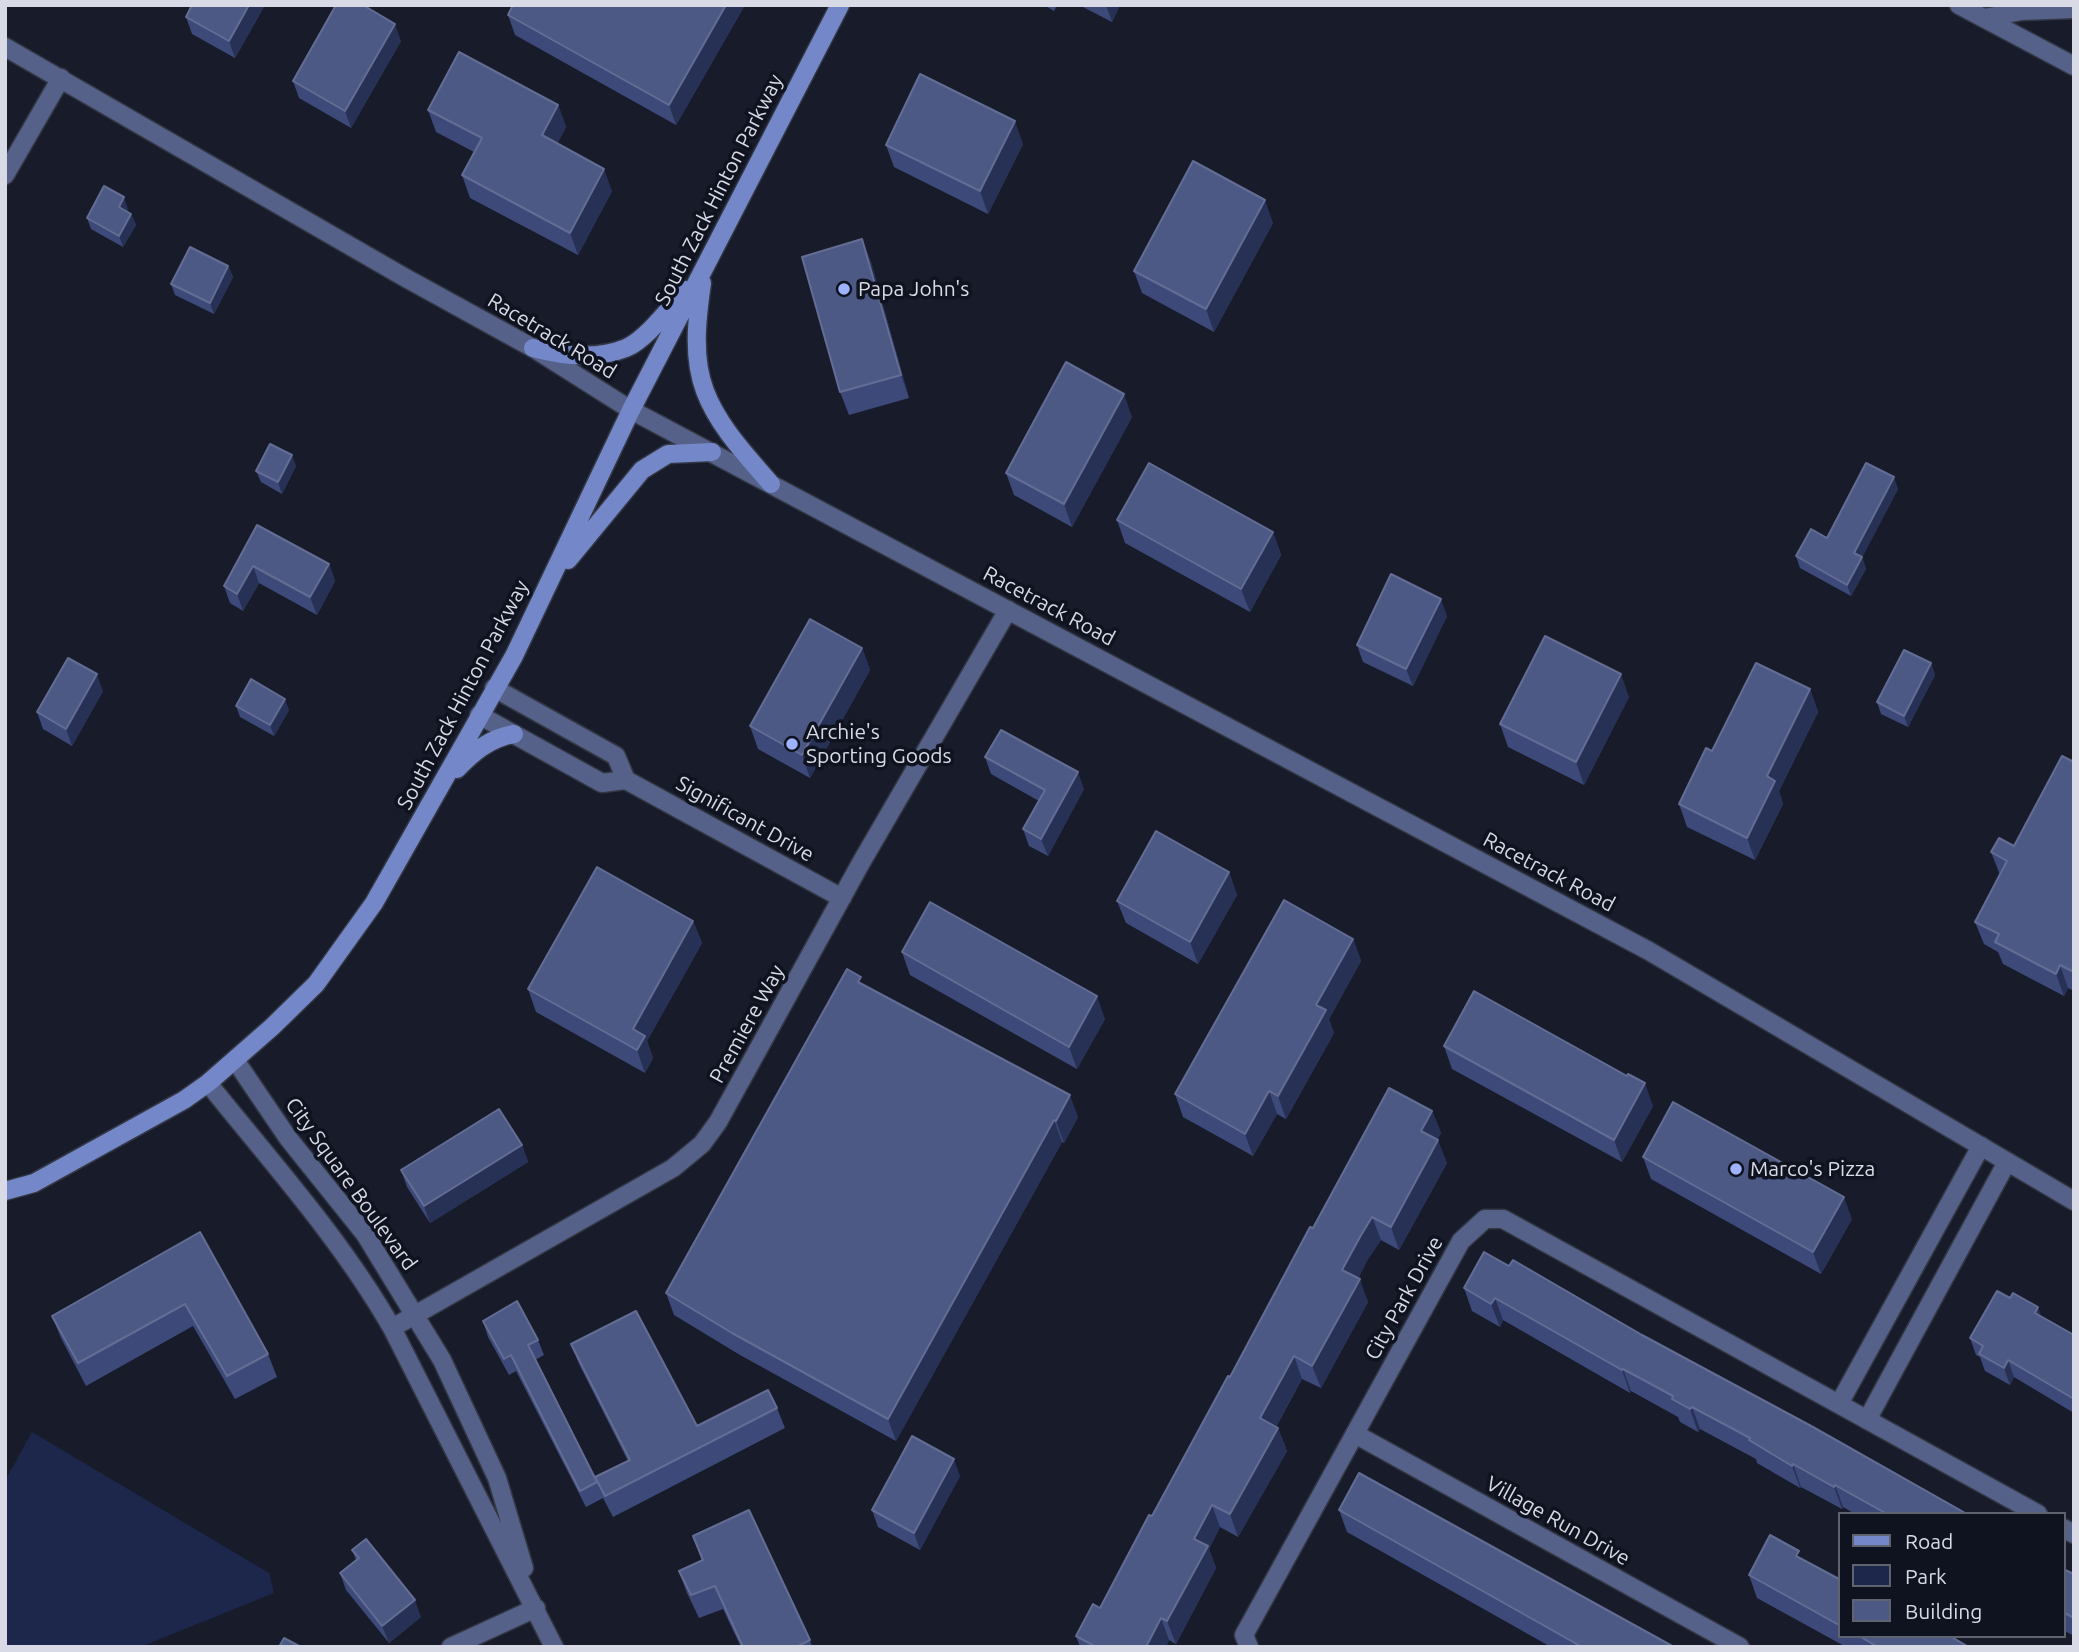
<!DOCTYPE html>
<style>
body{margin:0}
#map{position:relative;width:2079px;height:1652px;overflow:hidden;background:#181c2a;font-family:Ubuntu,sans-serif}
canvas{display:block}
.frame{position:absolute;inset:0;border:7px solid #d8dbe5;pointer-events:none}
.legend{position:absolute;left:1838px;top:1512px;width:228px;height:126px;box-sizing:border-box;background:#0f1320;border:2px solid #5f636f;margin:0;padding:9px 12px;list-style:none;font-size:21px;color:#d8dbe5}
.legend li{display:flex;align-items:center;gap:14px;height:35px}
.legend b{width:35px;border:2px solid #5f636f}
</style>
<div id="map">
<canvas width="2079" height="1652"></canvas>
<div class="frame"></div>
<ul class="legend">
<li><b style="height:9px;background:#7487c8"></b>Road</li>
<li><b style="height:19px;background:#1d264b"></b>Park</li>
<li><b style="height:19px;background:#4d5985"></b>Building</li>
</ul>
</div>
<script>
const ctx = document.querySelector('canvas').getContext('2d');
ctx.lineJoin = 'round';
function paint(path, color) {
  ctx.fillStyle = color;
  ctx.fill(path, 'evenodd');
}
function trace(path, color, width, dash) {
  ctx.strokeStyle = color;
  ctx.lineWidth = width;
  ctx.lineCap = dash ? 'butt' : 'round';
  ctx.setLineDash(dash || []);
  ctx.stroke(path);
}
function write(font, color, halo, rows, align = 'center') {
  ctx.font = font + ' Ubuntu,sans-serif';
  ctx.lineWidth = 7;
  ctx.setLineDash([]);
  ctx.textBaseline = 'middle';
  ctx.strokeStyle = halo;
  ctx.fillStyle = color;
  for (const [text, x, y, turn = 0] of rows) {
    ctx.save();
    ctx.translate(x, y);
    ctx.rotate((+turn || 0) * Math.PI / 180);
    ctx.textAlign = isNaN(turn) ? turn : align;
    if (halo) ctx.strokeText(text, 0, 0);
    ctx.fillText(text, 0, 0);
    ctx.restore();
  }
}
paint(new Path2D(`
 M 32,1432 L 269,1573 L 274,1593 L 140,1647 L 5,1647 L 5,1481 Z`), '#1d264b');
const minor = new Path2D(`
 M 1959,5 L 2074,66
 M 1984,18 L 2022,11 L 2074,9
 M 5,175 L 61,78
 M 494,688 L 616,756 L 626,780
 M 479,715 L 602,783 L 626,780 L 842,898
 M 235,1060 L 288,1138 L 365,1234 L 442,1360 L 497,1478 L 524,1568
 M 208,1083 C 272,1163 341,1239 392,1328 L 554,1647
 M 392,1328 L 673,1168 L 702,1144 L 718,1122 L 862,861 L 1008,610
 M 1839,1404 L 1981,1146
 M 1867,1420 L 2007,1162
 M 1355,1434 L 1740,1647
 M 2063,1528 L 2074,1534
 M 451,1647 L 536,1608
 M 1249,1647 L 1244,1635 L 1461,1241 L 1485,1219 L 1503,1219 L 2038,1514`);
const tertiary = new Path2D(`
 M 5,47 L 404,277 L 533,348 L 631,410 L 1649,951 L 2074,1201`);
const secondary = new Path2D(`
 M 702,283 C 697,318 692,357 705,391 C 718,426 747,456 771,484
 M 533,348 C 563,356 596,360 626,348 C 646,340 671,306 686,290
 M 568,560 L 642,470 L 668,454 L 712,452
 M 457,769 C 473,752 490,738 514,734
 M 5,1191 L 34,1183 L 184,1100 L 208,1083 L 272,1027 L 316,984 L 374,903 L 514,656 L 631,410 L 840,5`);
trace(minor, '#333744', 21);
trace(tertiary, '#333744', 21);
trace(secondary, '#333744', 21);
trace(minor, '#556189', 18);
trace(tertiary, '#556189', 18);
trace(secondary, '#7487c8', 18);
paint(new Path2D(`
 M 265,5 L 235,58 L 192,34 L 186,17 Z
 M 513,5 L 745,5 L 676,125 L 515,35 L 508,15 Z
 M 1044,5 L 1057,5 L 1054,11 Z
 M 1079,5 L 1120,5 L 1112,22 Z
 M 401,41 L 351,128 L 299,98 L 293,81 Z
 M 558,105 L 566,127 L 557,144 L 612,191 L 578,255 L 470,198 L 462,175 L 474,152 L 436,132 L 428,110 Z
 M 1023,144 L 988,214 L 894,167 L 886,145 Z
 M 128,209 L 127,211 L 131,214 L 136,225 L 123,247 L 91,229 L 87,218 Z
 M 1273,223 L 1214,332 L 1142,293 L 1134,271 Z
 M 862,239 L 871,262 L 909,398 L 849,415 L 840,392 Z
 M 228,266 L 233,277 L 214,314 L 175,295 L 171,284 Z
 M 1132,417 L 1072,527 L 1014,495 L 1006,473 Z
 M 296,466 L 282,494 L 261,482 L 256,471 Z
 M 1898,489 L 1862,557 L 1866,569 L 1851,596 L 1800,568 L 1796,556 L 1827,538 Z
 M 1117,520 L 1273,532 L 1281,555 L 1250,612 L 1125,543 Z
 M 257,525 L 329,564 L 335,581 L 317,615 L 259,583 L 243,611 L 230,603 L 224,586 Z
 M 1447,616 L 1413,686 L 1363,662 L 1357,645 Z
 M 862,648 L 870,670 L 810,778 L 758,749 L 750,726 Z
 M 1931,663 L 1935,675 L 1908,727 L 1881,714 L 1877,702 Z
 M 1810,689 L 1818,712 L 1779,791 L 1783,804 L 1755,860 L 1687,827 L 1679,804 L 1712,751 Z
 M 103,691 L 72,746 L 43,729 L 37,712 Z
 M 1629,697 L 1584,785 L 1508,747 L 1500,724 Z
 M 236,706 L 289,710 L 274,736 L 240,717 Z
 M 985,757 L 1084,789 L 1048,856 L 1029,846 L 1023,829 L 1039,801 L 991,774 Z
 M 2074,762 L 2074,991 L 2068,988 L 2064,996 L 2003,964 L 1998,952 L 1984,944 L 1975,922 L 2000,875 L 1991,852 L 2014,846 Z
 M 1229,872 L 1237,895 L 1198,964 L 1126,923 L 1117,901 Z
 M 693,921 L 702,943 L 647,1041 L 653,1058 L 645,1073 L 536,1012 L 528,989 Z
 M 1353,939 L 1361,961 L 1329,1019 L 1334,1033 L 1286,1119 L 1277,1114 L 1253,1156 L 1183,1117 L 1175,1094 Z
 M 902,952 L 1105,1019 L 1077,1069 L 910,975 Z
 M 864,985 L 1078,1117 L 1064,1143 L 1062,1142 L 896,1441 L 740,1355 L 674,1315 L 666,1293 Z
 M 1444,1046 L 1627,1076 L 1653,1106 L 1622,1162 L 1452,1069 Z
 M 1432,1111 L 1441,1133 L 1437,1140 L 1447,1163 L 1399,1250 L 1381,1240 L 1368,1259 L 1358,1278 L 1368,1302 L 1321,1388 L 1302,1379 L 1276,1427 L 1278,1428 L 1287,1451 L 1238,1537 L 1220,1527 L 1209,1549 L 1216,1568 L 1176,1644 L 1169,1640 L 1166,1647 L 1080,1647 L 1076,1636 L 1100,1608 L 1313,1228 Z
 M 522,1145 L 528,1162 L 430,1223 L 407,1187 L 401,1170 Z
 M 1643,1157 L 1852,1219 L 1821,1274 L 1651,1179 Z
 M 200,1232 L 268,1354 L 277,1377 L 235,1399 L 193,1326 L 86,1386 L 61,1338 L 52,1316 Z
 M 1509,1266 L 1642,1335 L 1967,1514 L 1855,1514 L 1843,1507 L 1842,1509 L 1801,1487 L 1800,1488 L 1757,1463 L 1756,1459 L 1700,1429 L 1698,1432 L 1680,1422 L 1678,1417 L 1631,1391 L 1630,1393 L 1503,1320 L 1500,1327 L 1472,1311 L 1464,1288 Z
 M 2042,1317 L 2074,1335 L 2074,1413 L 2014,1377 L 2010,1385 L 1985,1371 L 1980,1357 L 1976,1355 L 1970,1338 Z
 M 483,1321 L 538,1340 L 544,1355 L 535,1360 L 597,1482 L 628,1461 L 579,1364 L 571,1344 L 697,1426 L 777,1408 L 785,1428 L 613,1517 L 603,1498 L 586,1507 L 516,1371 L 509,1375 L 488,1337 Z
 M 960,1476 L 920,1550 L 878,1527 L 872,1510 Z
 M 1339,1510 L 1674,1647 L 1551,1647 L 1347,1532 Z
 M 693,1536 L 810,1640 L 812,1647 L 741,1647 L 723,1609 L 699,1618 L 687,1593 L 679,1571 L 702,1561 Z
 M 352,1550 L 421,1617 L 389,1643 L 346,1590 L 340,1573 L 356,1560 Z
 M 1802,1559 L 1839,1579 L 1839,1636 L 1950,1636 L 1968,1647 L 1846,1647 L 1757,1598 L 1749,1575 Z
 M 2063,1569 L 2074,1574 L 2074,1636 L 2063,1630 Z`), '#3d4979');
paint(new Path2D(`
 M 249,5 L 265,5 L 235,58 L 229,41 Z
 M 726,5 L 745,5 L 676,125 L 669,105 Z
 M 1106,5 L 1120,5 L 1112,22 Z
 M 395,24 L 401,41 L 351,128 L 345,111 Z
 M 558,105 L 566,127 L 550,158 L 542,135 Z
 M 1015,121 L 1023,144 L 988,214 L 980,191 Z
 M 604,169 L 612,191 L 578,255 L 570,233 Z
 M 124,197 L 128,209 L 123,218 L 119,207 Z
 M 1265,200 L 1273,223 L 1214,332 L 1206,309 Z
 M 131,214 L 136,225 L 123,247 L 119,236 Z
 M 862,239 L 871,262 L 909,398 L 901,375 Z
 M 228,266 L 233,277 L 214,314 L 210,303 Z
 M 1124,394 L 1132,417 L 1072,527 L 1064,504 Z
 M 292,455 L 296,466 L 282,494 L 278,482 Z
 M 1894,477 L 1898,489 L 1862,558 L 1862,557 L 1866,569 L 1851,596 L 1847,585 L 1854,553 Z
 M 1273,532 L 1281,555 L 1250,612 L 1241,589 Z
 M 329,564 L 335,581 L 317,615 L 310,597 Z
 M 253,566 L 259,583 L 243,611 L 237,594 Z
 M 1441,599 L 1447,616 L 1413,686 L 1406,669 Z
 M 862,648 L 870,670 L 810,778 L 802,755 Z
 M 1931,663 L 1935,675 L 1908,727 L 1904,716 Z
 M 97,674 L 103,691 L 72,746 L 66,729 Z
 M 1621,674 L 1629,697 L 1584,785 L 1576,762 Z
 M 1810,689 L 1818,712 L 1779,791 L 1783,804 L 1755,860 L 1747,838 L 1767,776 Z
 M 285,699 L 289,710 L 274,736 L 270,725 Z
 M 1078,772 L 1084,789 L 1048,856 L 1041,839 Z
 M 1229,872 L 1237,895 L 1198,964 L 1190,942 Z
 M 693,921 L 702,943 L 647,1041 L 653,1058 L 645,1073 L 637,1050 L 633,1029 Z
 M 1353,939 L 1361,961 L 1329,1019 L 1334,1033 L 1286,1119 L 1278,1096 L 1316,1005 Z
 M 2060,965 L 2068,988 L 2064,996 L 2056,974 Z
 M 1097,996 L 1105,1019 L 1077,1069 L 1069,1047 Z
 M 1645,1083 L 1653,1106 L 1622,1162 L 1614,1140 Z
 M 1269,1091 L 1277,1114 L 1253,1156 L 1245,1134 Z
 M 1070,1095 L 1078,1117 L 1064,1143 L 1056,1121 Z
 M 1432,1111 L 1441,1133 L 1430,1154 L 1421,1131 Z
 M 1054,1120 L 1062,1142 L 896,1441 L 888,1419 Z
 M 1438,1140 L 1447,1163 L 1399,1250 L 1391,1227 Z
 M 522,1145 L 528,1162 L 430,1223 L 424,1206 Z
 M 1844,1197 L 1852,1219 L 1821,1274 L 1813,1252 Z
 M 1372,1217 L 1381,1240 L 1368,1259 L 1351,1293 L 1342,1270 L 1360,1237 Z
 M 1360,1279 L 1368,1302 L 1321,1388 L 1312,1366 Z
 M 1495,1298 L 1503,1320 L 1500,1327 L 1491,1304 Z
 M 2038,1307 L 2044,1324 L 2035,1313 Z
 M 1294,1356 L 1302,1379 L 1268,1441 L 1260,1418 Z
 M 2008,1360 L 2014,1377 L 2010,1385 L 2004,1368 Z
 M 1623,1369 L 1631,1391 L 1630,1393 L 1622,1370 Z
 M 1692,1407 L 1700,1429 L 1698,1432 L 1690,1409 Z
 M 1278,1428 L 1287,1451 L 1238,1537 L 1230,1514 Z
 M 954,1459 L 960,1476 L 920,1550 L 914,1533 Z
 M 1793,1464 L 1801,1487 L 1800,1488 L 1792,1466 Z
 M 1835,1485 L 1843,1507 L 1842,1509 L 1834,1487 Z
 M 1212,1505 L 1220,1527 L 1209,1549 L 1216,1568 L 1176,1644 L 1167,1621 L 1194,1539 Z
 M 415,1600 L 421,1617 L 389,1643 L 382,1626 Z
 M 1161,1618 L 1169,1640 L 1166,1647 L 1146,1647 Z`), '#273055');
const building = new Path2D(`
 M 192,5 L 249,5 L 229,41 L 186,17 Z
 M 336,5 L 363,5 L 395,24 L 345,111 L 293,81 Z
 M 513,5 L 726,5 L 669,105 L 508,15 Z
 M 459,52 L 558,105 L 542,135 L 604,169 L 570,233 L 462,175 L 482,138 L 428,110 Z
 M 920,74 L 1015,121 L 980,191 L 886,145 Z
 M 1193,161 L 1265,200 L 1206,309 L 1134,271 Z
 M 104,186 L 124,197 L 119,207 L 131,214 L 119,236 L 87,218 Z
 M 862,239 L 901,375 L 840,392 L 802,257 Z
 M 190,247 L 228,266 L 210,303 L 171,284 Z
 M 1066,362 L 1124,394 L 1064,504 L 1006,473 Z
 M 270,444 L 292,455 L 278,482 L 256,471 Z
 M 1149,463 L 1273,532 L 1241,589 L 1117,520 Z
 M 1866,463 L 1894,477 L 1854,553 L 1862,557 L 1847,585 L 1796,556 L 1811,529 L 1827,538 Z
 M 257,525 L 329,564 L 310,597 L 253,566 L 237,594 L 224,586 Z
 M 1391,574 L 1441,599 L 1406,669 L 1357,645 Z
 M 810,619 L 862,648 L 802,755 L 750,726 Z
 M 1545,636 L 1621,674 L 1576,762 L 1500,724 Z
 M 1904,650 L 1931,663 L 1904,716 L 1877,702 Z
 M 68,658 L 97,674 L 66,729 L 37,712 Z
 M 1756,663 L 1810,689 L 1767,776 L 1775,781 L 1747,838 L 1679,804 L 1706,748 L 1712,751 Z
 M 251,679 L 285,699 L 270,725 L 236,706 Z
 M 1001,730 L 1078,772 L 1041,839 L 1023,829 L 1045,790 L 985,757 Z
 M 2062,756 L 2074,762 L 2074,972 L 2060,965 L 2056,974 L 1995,942 L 1999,934 L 1975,922 L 2007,861 L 1991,852 L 1999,838 L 2014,846 Z
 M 1156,831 L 1229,872 L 1190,942 L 1117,901 Z
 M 597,867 L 693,921 L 633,1029 L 645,1036 L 637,1050 L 528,989 Z
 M 1284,900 L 1353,939 L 1316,1005 L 1326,1010 L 1278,1096 L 1269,1091 L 1245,1134 L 1175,1094 Z
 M 930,902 L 1097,996 L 1069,1047 L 902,952 Z
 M 847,969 L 861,977 L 858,982 L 1070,1095 L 1056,1121 L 1054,1120 L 888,1419 L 732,1333 L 666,1293 Z
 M 1474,991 L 1627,1076 L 1628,1074 L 1645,1083 L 1614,1140 L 1444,1046 Z
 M 1389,1088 L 1432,1111 L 1421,1131 L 1438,1140 L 1391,1227 L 1372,1217 L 1360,1237 L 1342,1270 L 1360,1279 L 1312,1366 L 1294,1356 L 1260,1418 L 1278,1428 L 1230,1514 L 1212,1505 L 1194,1539 L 1208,1546 L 1167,1621 L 1161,1618 L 1146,1647 L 1096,1647 L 1076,1636 L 1093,1604 L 1100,1608 L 1149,1515 L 1152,1516 L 1228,1376 L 1230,1377 L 1310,1227 L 1313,1228 Z
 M 1673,1102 L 1844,1197 L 1813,1252 L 1643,1157 Z
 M 499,1109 L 522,1145 L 424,1206 L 401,1170 Z
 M 200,1232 L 268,1354 L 227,1376 L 185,1304 L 78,1363 L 52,1316 Z
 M 1484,1252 L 1509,1266 L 1513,1260 L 1642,1335 L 1813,1427 L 1967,1514 L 1887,1514 L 1835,1485 L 1834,1487 L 1793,1464 L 1792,1466 L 1749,1440 L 1750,1438 L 1692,1407 L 1690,1409 L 1672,1399 L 1673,1396 L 1623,1369 L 1622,1370 L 1495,1298 L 1491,1304 L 1464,1288 Z
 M 1997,1291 L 2010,1298 L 2013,1293 L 2038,1307 L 2035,1313 L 2074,1335 L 2074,1399 L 2008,1360 L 2004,1368 L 1979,1354 L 1983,1346 L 1970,1338 Z
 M 517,1301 L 538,1340 L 528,1345 L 597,1482 L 580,1491 L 511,1355 L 504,1359 L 483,1321 Z
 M 636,1311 L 697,1426 L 768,1390 L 777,1408 L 605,1496 L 595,1477 L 630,1460 L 571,1344 Z
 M 912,1436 L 954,1459 L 914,1533 L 872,1510 Z
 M 1359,1473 L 1674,1647 L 1582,1647 L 1339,1510 Z
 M 749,1510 L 810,1640 L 796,1647 L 743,1647 L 715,1586 L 691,1595 L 679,1571 L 703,1560 L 693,1536 Z
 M 1770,1535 L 1799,1551 L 1796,1556 L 1839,1579 L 1839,1625 L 1749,1575 Z
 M 366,1539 L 415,1600 L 382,1626 L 340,1573 L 359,1558 L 352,1550 Z
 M 2063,1569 L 2074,1574 L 2074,1618 L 2063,1612 Z
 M 1859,1636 L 1950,1636 L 1967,1646 L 1878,1647 Z
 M 284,1638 L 301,1647 L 279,1647 Z`);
paint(building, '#4d5985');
trace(building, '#636d94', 2);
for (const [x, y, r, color] of [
 [844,289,7,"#9eb3fd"],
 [792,744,7,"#9eb3fd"],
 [1736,1169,7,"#9eb3fd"]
]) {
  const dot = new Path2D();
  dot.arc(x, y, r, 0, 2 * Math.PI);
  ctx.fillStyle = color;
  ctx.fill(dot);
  trace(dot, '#0f1320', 2.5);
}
write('21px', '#d8dbe5', '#0f1320', [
 ["South Zack Hinton Parkway",719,190,-63],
 ["Racetrack Road",552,336,31],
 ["Racetrack Road",1049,606,28],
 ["South Zack Hinton Parkway",463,695,-62],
 ["Significant Drive",745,819,29],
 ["Racetrack Road",1549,872,28],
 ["Premiere Way",747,1024,-61],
 ["City Square Boulevard",351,1184,54],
 ["City Park Drive",1404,1298,-61],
 ["Village Run Drive",1558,1521,29]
]);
write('21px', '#d8dbe5', '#0f1320', [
 ["Papa John's",858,289],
 ["Archie's",806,732],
 ["Sporting Goods",806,756],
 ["Marco's Pizza",1750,1169]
], 'left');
</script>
